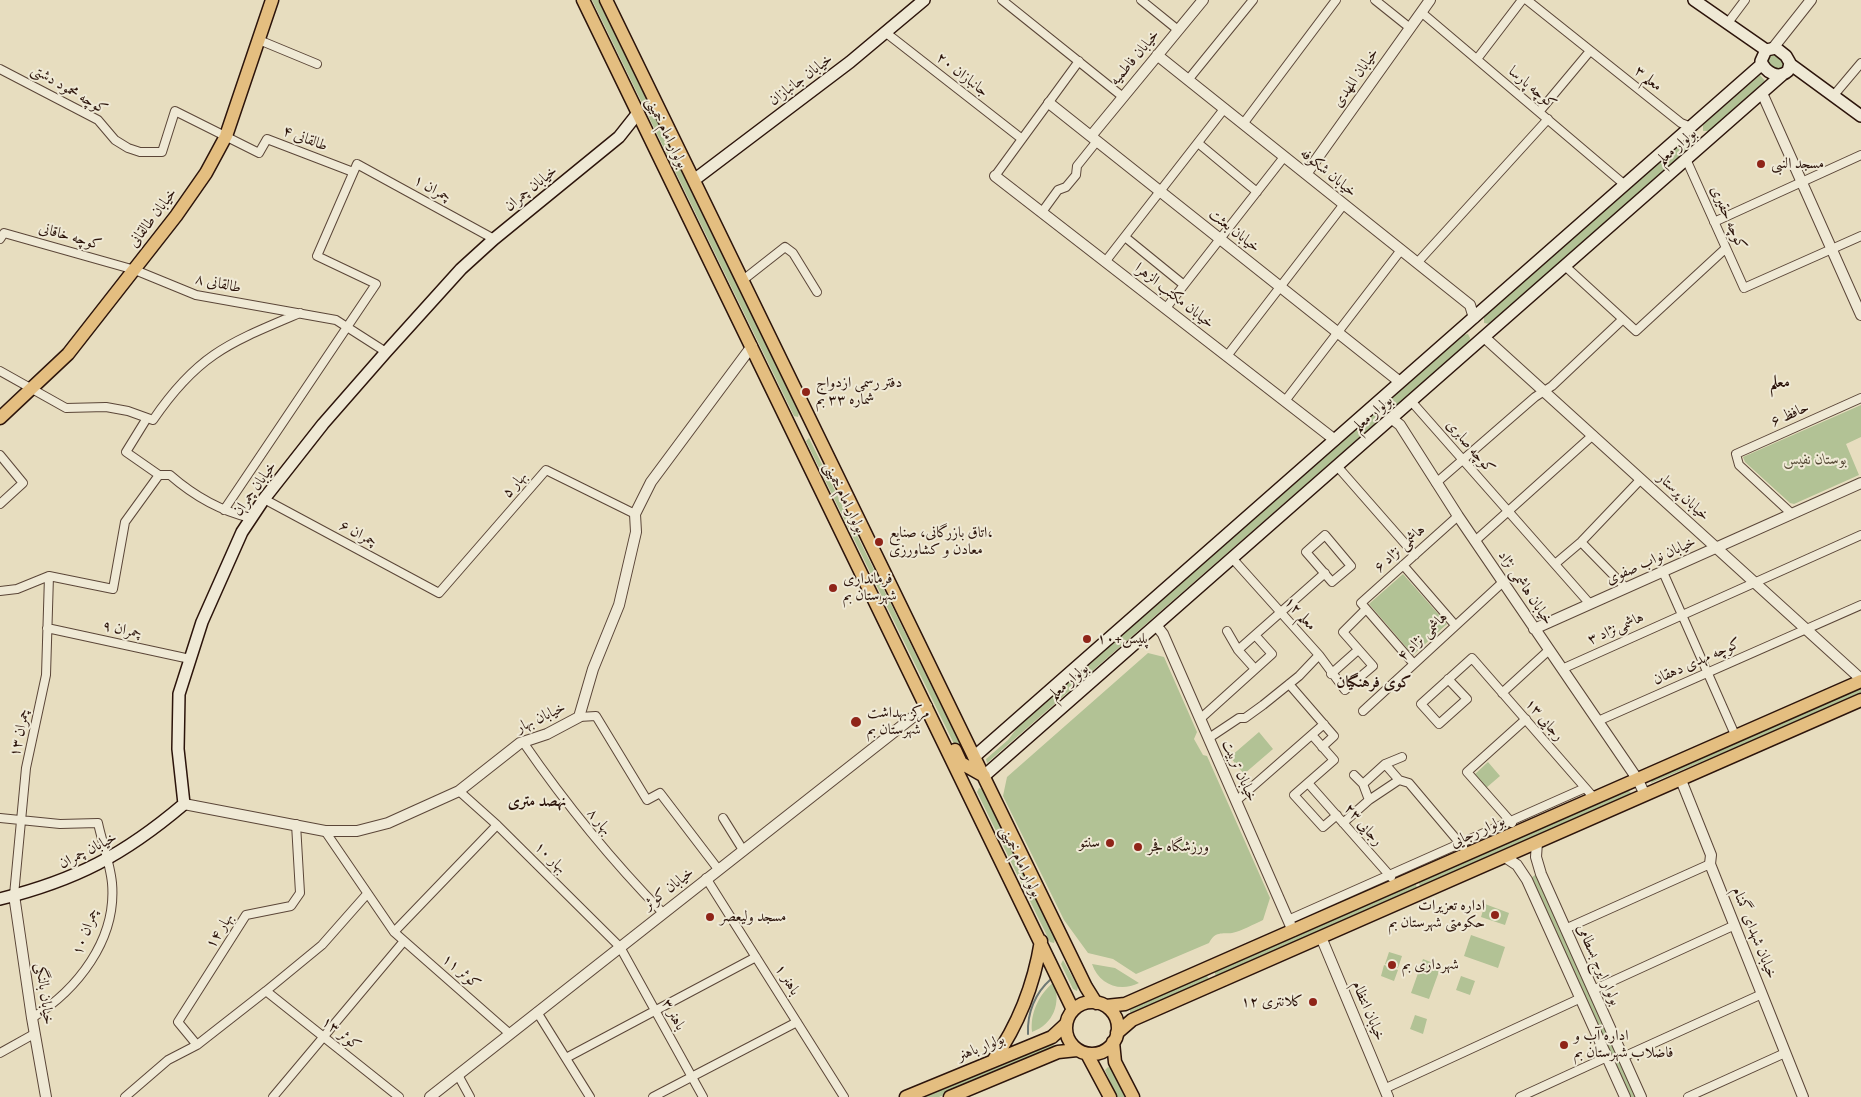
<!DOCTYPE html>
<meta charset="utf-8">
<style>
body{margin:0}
canvas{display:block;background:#e7ddbf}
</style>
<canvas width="1861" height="1097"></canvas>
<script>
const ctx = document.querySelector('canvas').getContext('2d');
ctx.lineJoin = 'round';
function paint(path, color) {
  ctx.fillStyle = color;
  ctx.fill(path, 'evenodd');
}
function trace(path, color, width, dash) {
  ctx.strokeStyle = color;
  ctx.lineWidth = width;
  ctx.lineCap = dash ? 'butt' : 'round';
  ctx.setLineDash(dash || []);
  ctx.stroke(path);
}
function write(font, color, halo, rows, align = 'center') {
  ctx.font = font + ' "IM FELL Great Primer",Amiri,serif';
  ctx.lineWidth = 4;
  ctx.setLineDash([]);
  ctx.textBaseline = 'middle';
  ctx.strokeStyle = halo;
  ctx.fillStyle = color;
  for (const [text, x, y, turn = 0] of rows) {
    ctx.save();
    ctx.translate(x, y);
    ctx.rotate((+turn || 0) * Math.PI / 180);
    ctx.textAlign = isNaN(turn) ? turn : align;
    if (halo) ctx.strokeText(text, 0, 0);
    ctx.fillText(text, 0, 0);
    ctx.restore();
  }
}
paint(new Path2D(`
 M 592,0 L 598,0 L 799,413 L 798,417 L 794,416 Z
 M 1774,53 L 1786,63 L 1782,70 L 1775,69 L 1767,62 L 1767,55 Z
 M 1760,75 L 1765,81 L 1709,131 L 1703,131 L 1703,125 Z
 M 1687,138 L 1693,139 L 1693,145 L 1490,324 L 1484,323 L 1484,317 Z
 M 1468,334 L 1470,338 L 1469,342 L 1396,406 L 1390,405 L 1391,399 L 1463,335 Z
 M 1861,405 L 1861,437 L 1846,444 L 1859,475 L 1794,504 L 1790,503 L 1745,462 L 1743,457 Z
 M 1374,414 L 1379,417 L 1378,421 L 987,763 L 986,759 L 1008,740 L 1017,728 Z
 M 809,438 L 960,744 L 958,748 L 955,746 L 806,441 Z
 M 1403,574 L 1447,624 L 1413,655 L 1369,604 Z
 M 1148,653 L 1164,657 L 1197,732 L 1194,739 L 1203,755 L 1207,756 L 1270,898 L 1263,920 C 1254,924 1242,931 1232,933 C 1222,934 1215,931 1209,943 L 1136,974 L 1113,959 L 1088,953 L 1064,920 L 1003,796 L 1007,777 Z
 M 1861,686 L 1861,695 L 1651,783 L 1652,779 Z
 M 1259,732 L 1273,749 L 1244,774 L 1230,757 Z
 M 1488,762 L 1500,776 L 1486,788 L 1474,775 Z
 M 979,788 L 982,789 L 1055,939 L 1054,943 L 1050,942 L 977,792 Z
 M 1628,790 L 1632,794 L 1421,889 L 1418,881 Z
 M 1535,875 L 1537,877 L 1637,1097 L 1630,1097 L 1531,878 Z
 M 1415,882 L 1418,890 L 1217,977 L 1215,974 L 1215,971 Z
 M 1485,904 L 1509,913 L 1505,925 L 1481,917 Z
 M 1471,935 L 1505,947 L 1498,968 L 1464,956 Z
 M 1389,952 L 1402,956 L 1398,968 L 1385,964 Z
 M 1423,959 L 1441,966 L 1429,999 L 1411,993 Z
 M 1063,960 L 1078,987 L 1077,991 L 1073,989 L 1061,964 Z
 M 1092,964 L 1115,968 L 1139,983 C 1119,993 1099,984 1092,964 Z
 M 1384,965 L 1398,970 L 1394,981 L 1381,976 Z
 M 1206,974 L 1210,981 L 1132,1014 L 1130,1012 L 1130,1008 Z
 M 1461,976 L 1475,981 L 1470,995 L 1456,990 Z
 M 1054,982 C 1061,1003 1054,1024 1032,1032 C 1030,1013 1039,994 1054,982 Z
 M 1415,1015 L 1427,1019 L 1423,1034 L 1410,1029 Z
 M 1052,1042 L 1054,1046 L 1052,1050 L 939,1097 L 917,1097 Z
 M 1108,1067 L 1112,1069 L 1126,1097 L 1117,1097 L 1105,1070 Z`), '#b2c295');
trace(new Path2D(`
 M 1028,1034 C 1027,1013 1035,993 1051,979`), '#6d7874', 2);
const minor = new Path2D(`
 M 1002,0 L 1123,97
 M 1141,0 L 1178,30
 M 1375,0 L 1410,28
 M 1527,0 L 1681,123 L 1691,127
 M 1421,12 L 1625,185
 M 1727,24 L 1745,0
 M 885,32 L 1022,139
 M 259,40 L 317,64
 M 1477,59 L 1522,0
 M 0,69 L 98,120 L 115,140 L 128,148 L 140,152 L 162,152 L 175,111 L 259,153 L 267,139 L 353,172
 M 1188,80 L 1253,0
 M 1834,95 L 1861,63
 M 1539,112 L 1590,51
 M 1243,124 L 1336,0
 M 1198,143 L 1257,192
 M 1686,159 L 1744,288 L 1861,236
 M 995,176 L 1079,61
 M 1042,212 L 1058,190 L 1066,187 L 1076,175 L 1077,166 L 1097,141
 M 1714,222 L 1861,155
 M 1125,237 L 1184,285
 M 0,239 L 4,233 L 135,270 L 196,295 L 336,320 L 386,352
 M 1105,262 L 1224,109
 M 1417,263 L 1548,119
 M 1565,266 L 1636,331 L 1726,248
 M 743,280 L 785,247 L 793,253 L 817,292
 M 1166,308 L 1284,157
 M 1227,356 L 1344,204
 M 0,371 L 66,408 L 106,407 L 128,411 L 153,420 C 198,354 229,343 300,313
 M 1285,401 L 1401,250
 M 1411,401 L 1590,604
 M 147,418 L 126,452 L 159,475
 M 0,455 L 23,483 L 0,504
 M 1337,466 L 1415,555
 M 159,475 L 170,475 C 194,496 220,511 251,518
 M 1436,483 L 1535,397 L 1552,386 L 1623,319
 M 264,499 L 439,593 L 546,470 L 635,514
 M 224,510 L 376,284 L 317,256 L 357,164 L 494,239
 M 1792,514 L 1739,465 L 1736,454 L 1861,398
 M 1325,535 L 1351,566 L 1332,582 L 1306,552 Z
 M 1475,541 L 1593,435
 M 1581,542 L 1626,588
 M 1232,558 L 1319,655 L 1345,690 L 1373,666 L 1343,632 L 1366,609
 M 1555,564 L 1581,542 L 1641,479
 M 1403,565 L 1455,625
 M 1663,572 L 1736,737
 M 0,591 L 17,589 L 49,576 L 113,589 L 125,522 L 159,475
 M 47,628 L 190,659
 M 1227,631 L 1238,650 L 1255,669
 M 1238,650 L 1325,573
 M 1413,663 L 1361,603 L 1458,516
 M 1562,669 L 1861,535
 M 1331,674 L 1358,650
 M 1448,679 L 1467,699 L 1439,724 L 1421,704 L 1472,658 L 1595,799
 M 1289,684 L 1334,736 L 1322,747
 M 1502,693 L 1549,650
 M 1363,711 L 1503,582
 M 579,717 L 596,716 L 647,800 L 660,793 L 718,869
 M 1200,719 L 1272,654 L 1255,635
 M 1598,721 L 1861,605
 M 1312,735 L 1334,760 L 1294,795 L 1323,827 L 1337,815
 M 1209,738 L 1239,718 L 1245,718 L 1263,705 L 1299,676 L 1319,655
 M 523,742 C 565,803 611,860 663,913
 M 1385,764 L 1399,780
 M 1354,775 L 1363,784 L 1369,800
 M 1399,780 L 1409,783 L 1463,847
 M 1308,783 L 1391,877
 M 1363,784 L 1385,764 L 1402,757
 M 459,791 L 497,825 L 620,947 L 703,1097
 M 1236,801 L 1324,724
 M 0,818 L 60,824 L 98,823 C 102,842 110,863 112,883 C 117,940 77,990 32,1018
 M 723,818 L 743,850
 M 1343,823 L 1369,800 L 1399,780
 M 1512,823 L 1467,772 L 1526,719
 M 325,831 L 394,932 L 510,1034
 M 706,878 L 844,1097
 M 14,895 L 26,768 L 46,675 L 49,576
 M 1288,920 L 1585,788
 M 1565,929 L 1710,864
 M 394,932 L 497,825
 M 1593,990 L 1735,925
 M 266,991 L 399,1097
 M 537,1012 L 590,1097
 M 197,1045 L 178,1022 L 246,915 L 291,906 L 300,893 L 296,824
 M 0,1053 L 34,1034
 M 1623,1057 L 1762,994
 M 566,1058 L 756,957
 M 458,1075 L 470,1097
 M 1384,1089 L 1581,998
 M 125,1097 L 168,1060 L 197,1045 L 266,991 L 322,945 L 367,894
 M 273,1097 L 404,941
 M 653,1097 L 797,1022
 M 1520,1097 L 1607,1057
 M 1688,1097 L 1785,1053`);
const tertiary = new Path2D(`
 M 1773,48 L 1811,0
 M 1157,55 L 1470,305 L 1474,318
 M 1762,93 L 1861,315
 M 1049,103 L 1400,382
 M 1091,136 L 1203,0
 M 1306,174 L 1430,0
 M 995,176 L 1335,440
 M 1484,337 L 1861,679
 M 1391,418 L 1400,425 L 1458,516 L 1638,780 L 1645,795
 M 1156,625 L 1163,634 L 1293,931
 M 1534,629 L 1861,483
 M 1681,780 L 1711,855 L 1710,864 L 1803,1097
 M 184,804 L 325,831 L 357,831 L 388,823 L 459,791 L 520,743 L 547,734 L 579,717 L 593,669 L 619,605 L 636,532 L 635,514 L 651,482 L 752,346
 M 1537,842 L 1536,857 L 1541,874 L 1641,1097
 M 1505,857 L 1517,865 L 1527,880 L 1625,1097
 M 14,895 L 32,1018 L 46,1097
 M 1321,937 L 1388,1097
 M 430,1097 L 927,706`);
const secondary = new Path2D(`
 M 1694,0 L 1766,50
 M 1776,48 L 1786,56 L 1790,63 L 1788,71 C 1778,80 1765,72 1761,61 L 1766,50 Z
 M 1790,64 L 1861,116
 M 694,180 L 850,62 L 924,0
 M 974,757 L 1762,64
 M 984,776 L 1782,75
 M 0,899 C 76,880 124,855 184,804 L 178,749 L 179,694 L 202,622 L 242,532 L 264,499 L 323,424 L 386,352 L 461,269 L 494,239 L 619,137 L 638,113`);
const primary = new Path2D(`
 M 583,0 L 1073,1010
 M 606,0 L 1086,987 L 1096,1003
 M 0,418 L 68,354 L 176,216 L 206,173 L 226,136 L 272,0
 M 955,750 L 961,763 L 984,776
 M1066 1028a26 26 0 1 1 52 0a26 26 0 1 1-52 0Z
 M 1106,1006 L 1125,1004 L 1861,681
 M 1117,1033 L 1132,1020 L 1861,700
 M 1113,1042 L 1115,1062 L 1133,1097
 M 1087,1054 L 1110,1097
 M 993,1061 C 1019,1024 1034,985 1041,941
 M 906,1097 L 1052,1037 L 1066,1024
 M 950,1097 L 1058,1052 L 1077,1050`);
trace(minor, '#5b4638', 10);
trace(tertiary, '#5b4638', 12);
trace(secondary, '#2c140b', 14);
trace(primary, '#2c140b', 15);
trace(minor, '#efe9d5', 8);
trace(tertiary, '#efe9d5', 10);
trace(secondary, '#efe9d5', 11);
trace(primary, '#e4be80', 12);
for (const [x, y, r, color] of [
 [1761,164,5,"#8f2418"],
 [806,392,5,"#8f2418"],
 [879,542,5,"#8f2418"],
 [833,588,5,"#8f2418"],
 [1087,639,5,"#8f2418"],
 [856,722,6,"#8f2418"],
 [1110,843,5,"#8f2418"],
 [1138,847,5,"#8f2418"],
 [1495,915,5,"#8f2418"],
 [710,917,5,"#8f2418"],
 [1392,965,5,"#8f2418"],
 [1313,1002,5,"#8f2418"],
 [1564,1045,5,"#8f2418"]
]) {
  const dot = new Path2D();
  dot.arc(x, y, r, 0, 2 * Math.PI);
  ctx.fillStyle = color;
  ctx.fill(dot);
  trace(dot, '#efe9d5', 2);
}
write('15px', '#2c140b', '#efe9d5', [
 ["خیابان فاطمیه",1135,58,-50],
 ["جانبازان ۲۰",962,75,38],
 ["خیابان المهدی",1356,78,-55],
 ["معلم ۳",1648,79,39],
 ["خیابان جانبازان",801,80,-37],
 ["کوچه پارسا",1532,88,40],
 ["کوچه محمود دشتی",69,90,30],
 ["بولوار امام خمینی",666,133,64],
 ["طالقانی ۴",305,139,21],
 ["بولوار معلم",1677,147,-41],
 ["خیابان شکوفه",1328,173,39],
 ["چمران ۱",432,189,29],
 ["خیابان چمران",531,189,-39],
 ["خیابان طالقانی",153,218,-53],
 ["کوچه حقیری",1728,218,66],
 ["خیابان بعثت",1234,231,38],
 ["کوچه خاقانی",70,237,16],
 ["طالقانی ۸",218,284,12],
 ["خیابان مکتب الزهرا",1174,296,38],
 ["بولوار معلم",1373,414,-41],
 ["حافظ ۶",1790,415,-24],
 ["کوچه صابری",1470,447,49],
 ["بهار ۵",515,485,-49],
 ["خیابان چمران",255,489,-54],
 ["خیابان پرستار",1683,497,42],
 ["بولوار امام خمینی",844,498,64],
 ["چمران ۶",358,534,28],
 ["هاشمی نژاد ۶",1400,549,-42],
 ["خیابان نواب صفوی",1651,561,-24],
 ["خیابان هاشمی نژاد",1525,588,56],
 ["معلم ۱۲",1300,614,48],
 ["هاشمی‌نژاد ۳",1616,629,-24],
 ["چمران ۹",122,630,12],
 ["هاشمی نژاد ۴",1423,637,-44],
 ["کوچه مهدی دهقان",1697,662,-24],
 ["بولوار معلم",1069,682,-41],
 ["خیابان بهار",541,718,-25],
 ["رجایی ۱۳",1544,720,49],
 ["چمران ۱۳",20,733,-78],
 ["خیابان تربیت",1239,771,66],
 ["بهار ۸",599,822,51],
 ["رجایی ۲۳",1363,825,49],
 ["بولوار رجایی",1478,832,-24],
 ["خیابان چمران",88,851,-27],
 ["بهار ۱۰",550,858,45],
 ["بولوار امام خمینی",1020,862,64],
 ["خیابان کوثر",669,889,-38],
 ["بهار ۱۴",220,931,-58],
 ["چمران ۱۰",86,932,-69],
 ["خیابان شهدای گمنام",1754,933,68],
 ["بولوار ایرج بسطامی",1598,965,66],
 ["کوثر ۱۱",461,972,41],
 ["باهنر ۱",787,980,58],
 ["خیابان بالنگی",44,994,82],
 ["خیابان انتظام",1368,1011,67],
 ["باهنر ۳",673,1015,61],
 ["کوثر ۱۳",341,1034,38],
 ["بولوار باهنر",981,1048,-22]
]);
write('15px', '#2c140b', '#efe9d5', [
 ["مسجد النبی",1771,164],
 ["دفتر رسمی ازدواج",816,383],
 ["شماره ۳۳ بم",816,400],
 ["اتاق بازرگانی، صنایع،",889,533],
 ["معادن و کشاورزی",889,550],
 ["فرمانداری",843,579],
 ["شهرستان بم",843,596],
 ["پلیس+۱۰",1097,639],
 ["مرکز بهداشت",867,713],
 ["شهرستان بم",867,730],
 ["سنتو",1100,843,"right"],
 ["ورزشگاه فجر",1148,847],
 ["اداره تعزیرات",1485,906,"right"],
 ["حکومتی شهرستان بم",1485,923,"right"],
 ["مسجد ولیعصر",720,917],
 ["شهرداری بم",1402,965],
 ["کلانتری ۱۲",1303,1002,"right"],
 ["اداره آب و",1574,1036],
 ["فاضلاب شهرستان بم",1574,1053]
], 'left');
write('italic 15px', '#544834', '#efe9d5', [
 ["بوستان نفیس",1815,460]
]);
write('bold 16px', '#2c140b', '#efe9d5', [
 ["معلم",1780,383],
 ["کوی فرهنگیان",1374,683],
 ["نهصد متری",537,802]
]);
</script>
